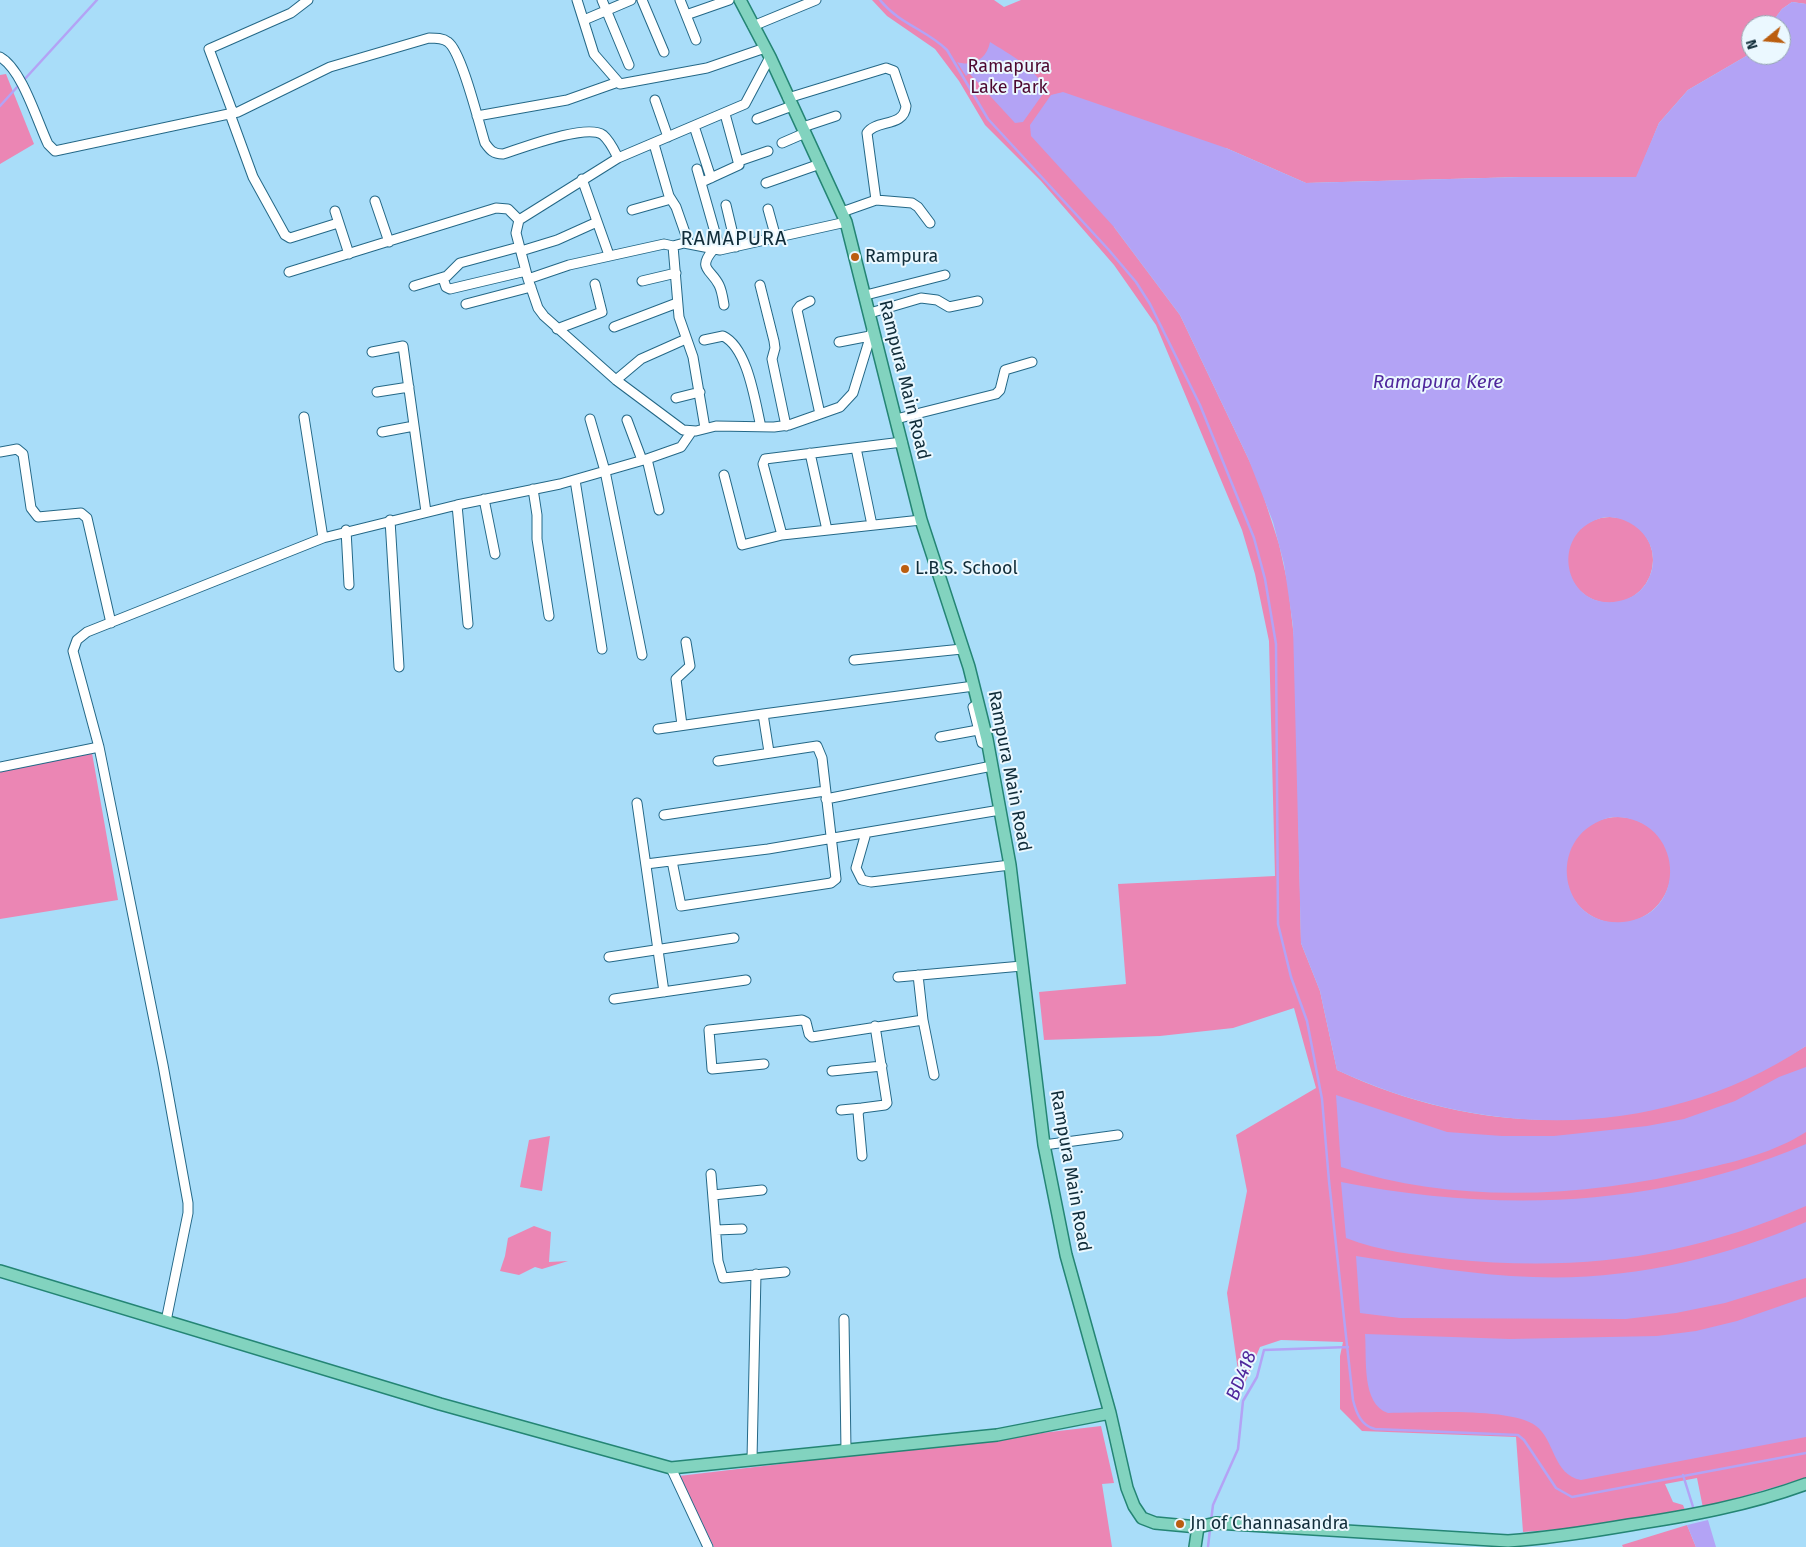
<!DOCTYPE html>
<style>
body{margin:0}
#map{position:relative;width:1806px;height:1547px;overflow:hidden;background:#a9ddf9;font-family:"Fira Sans",sans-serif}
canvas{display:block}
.north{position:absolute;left:1741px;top:15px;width:50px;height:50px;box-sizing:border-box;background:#ebf8ff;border:1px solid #93a6b0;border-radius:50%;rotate:253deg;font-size:14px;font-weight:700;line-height:20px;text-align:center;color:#102c39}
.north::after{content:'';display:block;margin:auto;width:18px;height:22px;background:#bb5e10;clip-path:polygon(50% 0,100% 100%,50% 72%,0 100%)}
</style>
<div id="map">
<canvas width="1806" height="1547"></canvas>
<div class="north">N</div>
</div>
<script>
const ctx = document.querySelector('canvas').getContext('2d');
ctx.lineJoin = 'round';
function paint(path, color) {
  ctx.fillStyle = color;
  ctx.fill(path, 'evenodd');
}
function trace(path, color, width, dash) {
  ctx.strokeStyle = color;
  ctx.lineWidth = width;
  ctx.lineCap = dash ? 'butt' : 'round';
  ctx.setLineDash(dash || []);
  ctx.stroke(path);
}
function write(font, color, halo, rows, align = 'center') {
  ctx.font = font + ' "Fira Sans",sans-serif';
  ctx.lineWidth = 4;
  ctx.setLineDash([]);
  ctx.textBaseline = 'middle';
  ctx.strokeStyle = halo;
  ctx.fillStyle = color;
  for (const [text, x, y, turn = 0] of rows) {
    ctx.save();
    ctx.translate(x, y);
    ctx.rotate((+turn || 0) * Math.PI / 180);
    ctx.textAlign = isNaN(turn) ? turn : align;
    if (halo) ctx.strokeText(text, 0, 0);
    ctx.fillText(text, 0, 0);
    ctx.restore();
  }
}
paint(new Path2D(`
 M 872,0 L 994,0 L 1004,7 L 1021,0 L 1806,0 L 1806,4 L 1792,2 L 1782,9 L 1770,25 L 1751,25 L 1751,51 L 1748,55 L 1688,90 L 1659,123 L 1637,177 L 1521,177 L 1306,183 L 1226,148 L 1114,227 L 1180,315 L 1258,479 L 1279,544 L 1288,585 L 1295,647 L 1301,943 L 1320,991 L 1337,1070 C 1495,1144 1657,1135 1806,1046 L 1806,1478 L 1703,1508 L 1697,1478 L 1665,1484 L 1673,1502 L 1683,1505 L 1685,1510 L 1562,1529 L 1523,1532 L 1516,1437 L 1362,1431 L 1340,1409 L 1340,1356 L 1343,1342 L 1281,1340 L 1260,1347 L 1241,1392 L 1227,1293 L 1247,1191 L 1236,1135 L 1316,1088 L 1294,1008 L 1233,1028 L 1160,1036 L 1044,1040 L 1039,992 L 1126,984 L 1118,884 L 1275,876 L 1269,641 L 1255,574 L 1242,530 L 1156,325 L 1114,265 L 1041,181 L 985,125 L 959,81 L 935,49 L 887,16 Z
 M 6,74 L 34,144 L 0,164 L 0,75 Z
 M1567 560a43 43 0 1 1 86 0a43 43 0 1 1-86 0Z
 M 92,753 L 118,900 L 0,919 L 0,771 Z
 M1565 870a53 53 0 1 1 106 0a53 53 0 1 1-106 0Z
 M 550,1136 L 542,1191 L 520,1187 L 529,1140 Z
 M 534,1226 L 551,1232 L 549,1262 L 568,1261 L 542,1269 L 535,1267 L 519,1275 L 500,1271 L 505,1256 L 508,1238 Z
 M 1101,1426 L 1114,1483 L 1102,1484 L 1112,1547 L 714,1547 L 679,1476 Z
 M 1687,1525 L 1696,1547 L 1623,1547 L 1622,1545 Z`), '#eb86b4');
paint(new Path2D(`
 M 1792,2 L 1806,4 L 1806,1046 C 1664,1140 1489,1141 1337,1070 L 1320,991 L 1301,943 L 1293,626 L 1284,564 L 1273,522 L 1248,458 L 1180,315 L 1114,227 L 1031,136 L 1030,125 L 1051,95 L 1063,92 L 1226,148 L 1306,183 L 1521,177 L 1636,177 L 1659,123 L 1688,90 L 1748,55 L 1751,51 L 1751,55 L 1781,55 L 1781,25 L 1770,25 L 1782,9 ZM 1605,517 C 1639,516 1666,550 1647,582 C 1641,592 1631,599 1619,601 C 1564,613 1546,530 1605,517 ZM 1612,817 C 1684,815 1691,916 1623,922 C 1557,928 1544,832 1612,817 Z
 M 990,42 C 1009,54 1038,69 1045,91 L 1023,122 L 1015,123 L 969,73 L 966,76 L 957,62 C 973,67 987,59 990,42 Z
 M 1806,1067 L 1806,1132 C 1775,1152 1738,1161 1703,1169 C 1585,1197 1458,1205 1341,1167 L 1336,1095 L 1447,1132 L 1502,1136 L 1554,1136 L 1647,1126 L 1684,1119 L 1735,1101 L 1779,1077 Z
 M 1806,1144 L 1806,1206 C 1687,1258 1578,1272 1450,1259 C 1415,1255 1379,1251 1346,1238 L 1341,1182 C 1497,1213 1659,1208 1806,1144 Z
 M 1806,1222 L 1806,1278 L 1725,1303 L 1676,1313 L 1626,1319 L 1400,1318 L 1360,1313 L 1356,1256 C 1414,1265 1474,1275 1533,1277 C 1626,1281 1721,1259 1806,1222 Z
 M 1806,1297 L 1806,1437 L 1581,1480 C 1553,1475 1555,1440 1536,1426 C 1511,1407 1422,1413 1388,1413 C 1361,1404 1367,1358 1365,1334 L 1510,1339 L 1657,1336 L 1696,1331 L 1737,1321 Z
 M 1708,1520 L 1716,1547 L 1696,1547 L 1687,1525 Z`), '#b3a3f5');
trace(new Path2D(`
 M 880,0 C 899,24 927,30 947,50 L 988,119 L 1108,249 L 1136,282 L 1150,304 L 1200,405 L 1254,538 L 1265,579 L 1276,644 L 1278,924 L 1291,977 L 1307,1021 L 1322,1099 L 1329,1181 L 1353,1400 C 1356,1412 1361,1426 1375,1429 L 1518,1435 L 1524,1440 L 1556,1488 L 1572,1497 L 1806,1453
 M 23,81 L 97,0
 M 0,106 L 19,85
 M 1683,1475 L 1694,1510
 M 1211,1521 L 1213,1505 L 1238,1449 L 1243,1401 L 1257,1377 L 1264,1350 L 1348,1347
 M 1208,1547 L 1210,1529`), '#b3a3f5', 2.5);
const minor = new Path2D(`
 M 577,0 L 594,54 L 620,84 L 707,68 L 765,48
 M 602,0 L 629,65
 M 642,0 L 664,52
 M 680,0 L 696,40
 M 686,15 L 729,0
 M 584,20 L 631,0
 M 753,26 L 816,0
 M 0,57 C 22,69 37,121 48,144 L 55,151 L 238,112 L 330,67 L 429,38 C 436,38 443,38 448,42 C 462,52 479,124 485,143 C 490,150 493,154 503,154 C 522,148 587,123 603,135 C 610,141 614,150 618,158
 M 770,57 L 745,104 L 618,158 L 519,220 L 516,233 L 528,279 L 538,308 L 544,316 L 616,380 L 683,430 L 696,431 L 716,426 L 774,427 L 789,425 L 840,407 L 853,393 L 873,328
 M 788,98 L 886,68 L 894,71 L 906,106 C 904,128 876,119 867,133 L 876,200 L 842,212
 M 655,100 L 668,137
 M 233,113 L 209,49 L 291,13 L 308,0
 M 230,114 L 253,177 L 285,235 L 290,238 L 338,223
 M 477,116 L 567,100 L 618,82
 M 757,119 L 792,106
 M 694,126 L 711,178
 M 803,127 L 836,116
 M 782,143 L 805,133
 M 654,144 L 669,196 L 676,207 L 689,244
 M 739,161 L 768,151
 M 697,169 L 720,250
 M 582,179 L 609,255
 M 702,182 L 739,165 L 725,114
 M 766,183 L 820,164
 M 876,200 L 912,203 L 918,207 L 930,223
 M 375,201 L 389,242
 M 726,205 L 736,247
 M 768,209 L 776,238
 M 632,210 L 671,199
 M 335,211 L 349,254
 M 673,246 L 684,243 L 720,250 L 846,222
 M 713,250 C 697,269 711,269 719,285 C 722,291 723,299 724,305
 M 521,251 L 557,240 L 597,222
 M 289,272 L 496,208 L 508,209 L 519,220
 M 443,278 L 446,287 L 450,289 L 526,271
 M 528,279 L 569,265 L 664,244 L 673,246 L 679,317 L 693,357 L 705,428
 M 642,281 L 676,273
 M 760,285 L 774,341 L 775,348 L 772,359 L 786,426
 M 414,286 L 447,276 L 460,263 L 519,247
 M 866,295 L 945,275
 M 810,301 L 800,306 L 797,310 L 820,414
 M 466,304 L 531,287
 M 870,313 L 921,298 L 937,300 L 949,307 L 978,301
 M 614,327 L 677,303
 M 557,329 L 602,312 L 595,284
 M 704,340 L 723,336 C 748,348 755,402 761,427
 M 839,342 L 870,336
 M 372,352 L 403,346 L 426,512
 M 616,380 L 641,359 L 686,339
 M 377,392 L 409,387
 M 676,398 L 700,392
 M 304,417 L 323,538
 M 590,419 L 605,471 L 642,655
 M 896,419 L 996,394 L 1000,390 L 1005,370 L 1032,362
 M 627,420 L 642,460
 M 382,432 L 414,426
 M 856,448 L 872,525
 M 0,452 L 17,449 L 23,454 L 31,508 L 38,517 L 81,513 L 87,518 L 111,623
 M 810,453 L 827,530
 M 647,459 L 659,510
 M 724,475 L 742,545 L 782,535 L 921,520
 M 575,480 L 602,649
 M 533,489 L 537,515 L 537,539 L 549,616
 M 484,499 L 495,554
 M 457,505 L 468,624
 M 390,520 L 399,667
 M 346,530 L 349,585
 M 782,535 L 763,464 L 765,459 L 902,442
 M 854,660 L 962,649
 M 978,704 L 973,707 L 982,743 L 988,744
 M 763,714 L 974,686
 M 682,725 L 676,679 L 690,666 L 686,642
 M 658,729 L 763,714 L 769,752
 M 940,737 L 978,730
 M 0,767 L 99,747
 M 826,799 L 992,766
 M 637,803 L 664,992
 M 664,815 L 825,791
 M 866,833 L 856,868 L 862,880 L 871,882 L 1010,865
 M 672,861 L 681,906 L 831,883 L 836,879 L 822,758 L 817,746 L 718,761
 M 646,864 L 768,849 L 1000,810
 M 609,957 L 734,938
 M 918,975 L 923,1020 L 934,1075
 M 898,977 L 1022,966
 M 614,999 L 746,980
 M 764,1064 L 712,1069 L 709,1030 L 802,1020 L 806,1022 L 809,1034 L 812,1037 L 923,1020
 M 832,1071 L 882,1066
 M 841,1110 L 862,1108
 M 1044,1145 L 1118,1135
 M 862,1156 L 858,1112 L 862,1108 L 885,1105 L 887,1103 L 875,1026
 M 711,1174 L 718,1261 L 723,1278 L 785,1272
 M 713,1195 L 762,1190
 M 716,1230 L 742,1229
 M 844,1319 L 846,1450
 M 166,1321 L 188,1213 L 188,1203 L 163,1065 L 99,747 L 73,651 L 77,640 L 87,632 L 323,538 L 457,505 L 560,484 L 647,459 L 681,447 L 692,431
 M 752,1459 L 756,1274
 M 671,1468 L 708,1547`);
const major = new Path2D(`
 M 740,0 L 770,57 L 846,222 L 921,520 L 969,667 L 987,739 L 1010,865 L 1044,1145 L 1066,1255 L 1110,1413 L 1127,1488 L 1134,1506 L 1142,1518 L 1155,1523 L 1198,1527
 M 0,1271 L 440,1404 L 671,1468 L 997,1435 L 1110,1413
 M 1198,1527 L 1216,1523 L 1508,1541 C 1549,1538 1588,1532 1629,1525 C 1689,1516 1749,1505 1806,1484
 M 1195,1547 L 1198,1527`);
trace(minor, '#246887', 11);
trace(major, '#248574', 14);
trace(minor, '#fff', 9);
trace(major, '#82d3bf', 11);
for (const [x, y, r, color] of [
 [855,257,5,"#bb5e10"],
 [905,569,5,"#bb5e10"],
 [1180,1524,5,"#bb5e10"]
]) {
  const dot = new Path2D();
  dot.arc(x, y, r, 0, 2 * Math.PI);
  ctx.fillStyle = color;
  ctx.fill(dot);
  trace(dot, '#ebf8ff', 2);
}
write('18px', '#4e0930', '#ebf8ff', [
 ["Ramapura",1009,67],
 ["Lake Park",1009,88]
]);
write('18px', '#102c39', '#ebf8ff', [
 ["Rampura",865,257],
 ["L.B.S. School",915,569],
 ["Jn of Channasandra",1190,1524]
], 'left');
write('18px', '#102c39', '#ebf8ff', [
 ["Rampura Main Road",904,380,76],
 ["Rampura Main Road",1009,771,79],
 ["Rampura Main Road",1070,1171,80]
]);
write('italic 19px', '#4f279c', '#ebf8ff', [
 ["Ramapura Kere",1438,383],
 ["BD418",1242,1376,-68]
]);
ctx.letterSpacing = '1px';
write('20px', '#102c39', '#ebf8ff', [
 ["RAMAPURA",734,239]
]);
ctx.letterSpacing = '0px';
</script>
